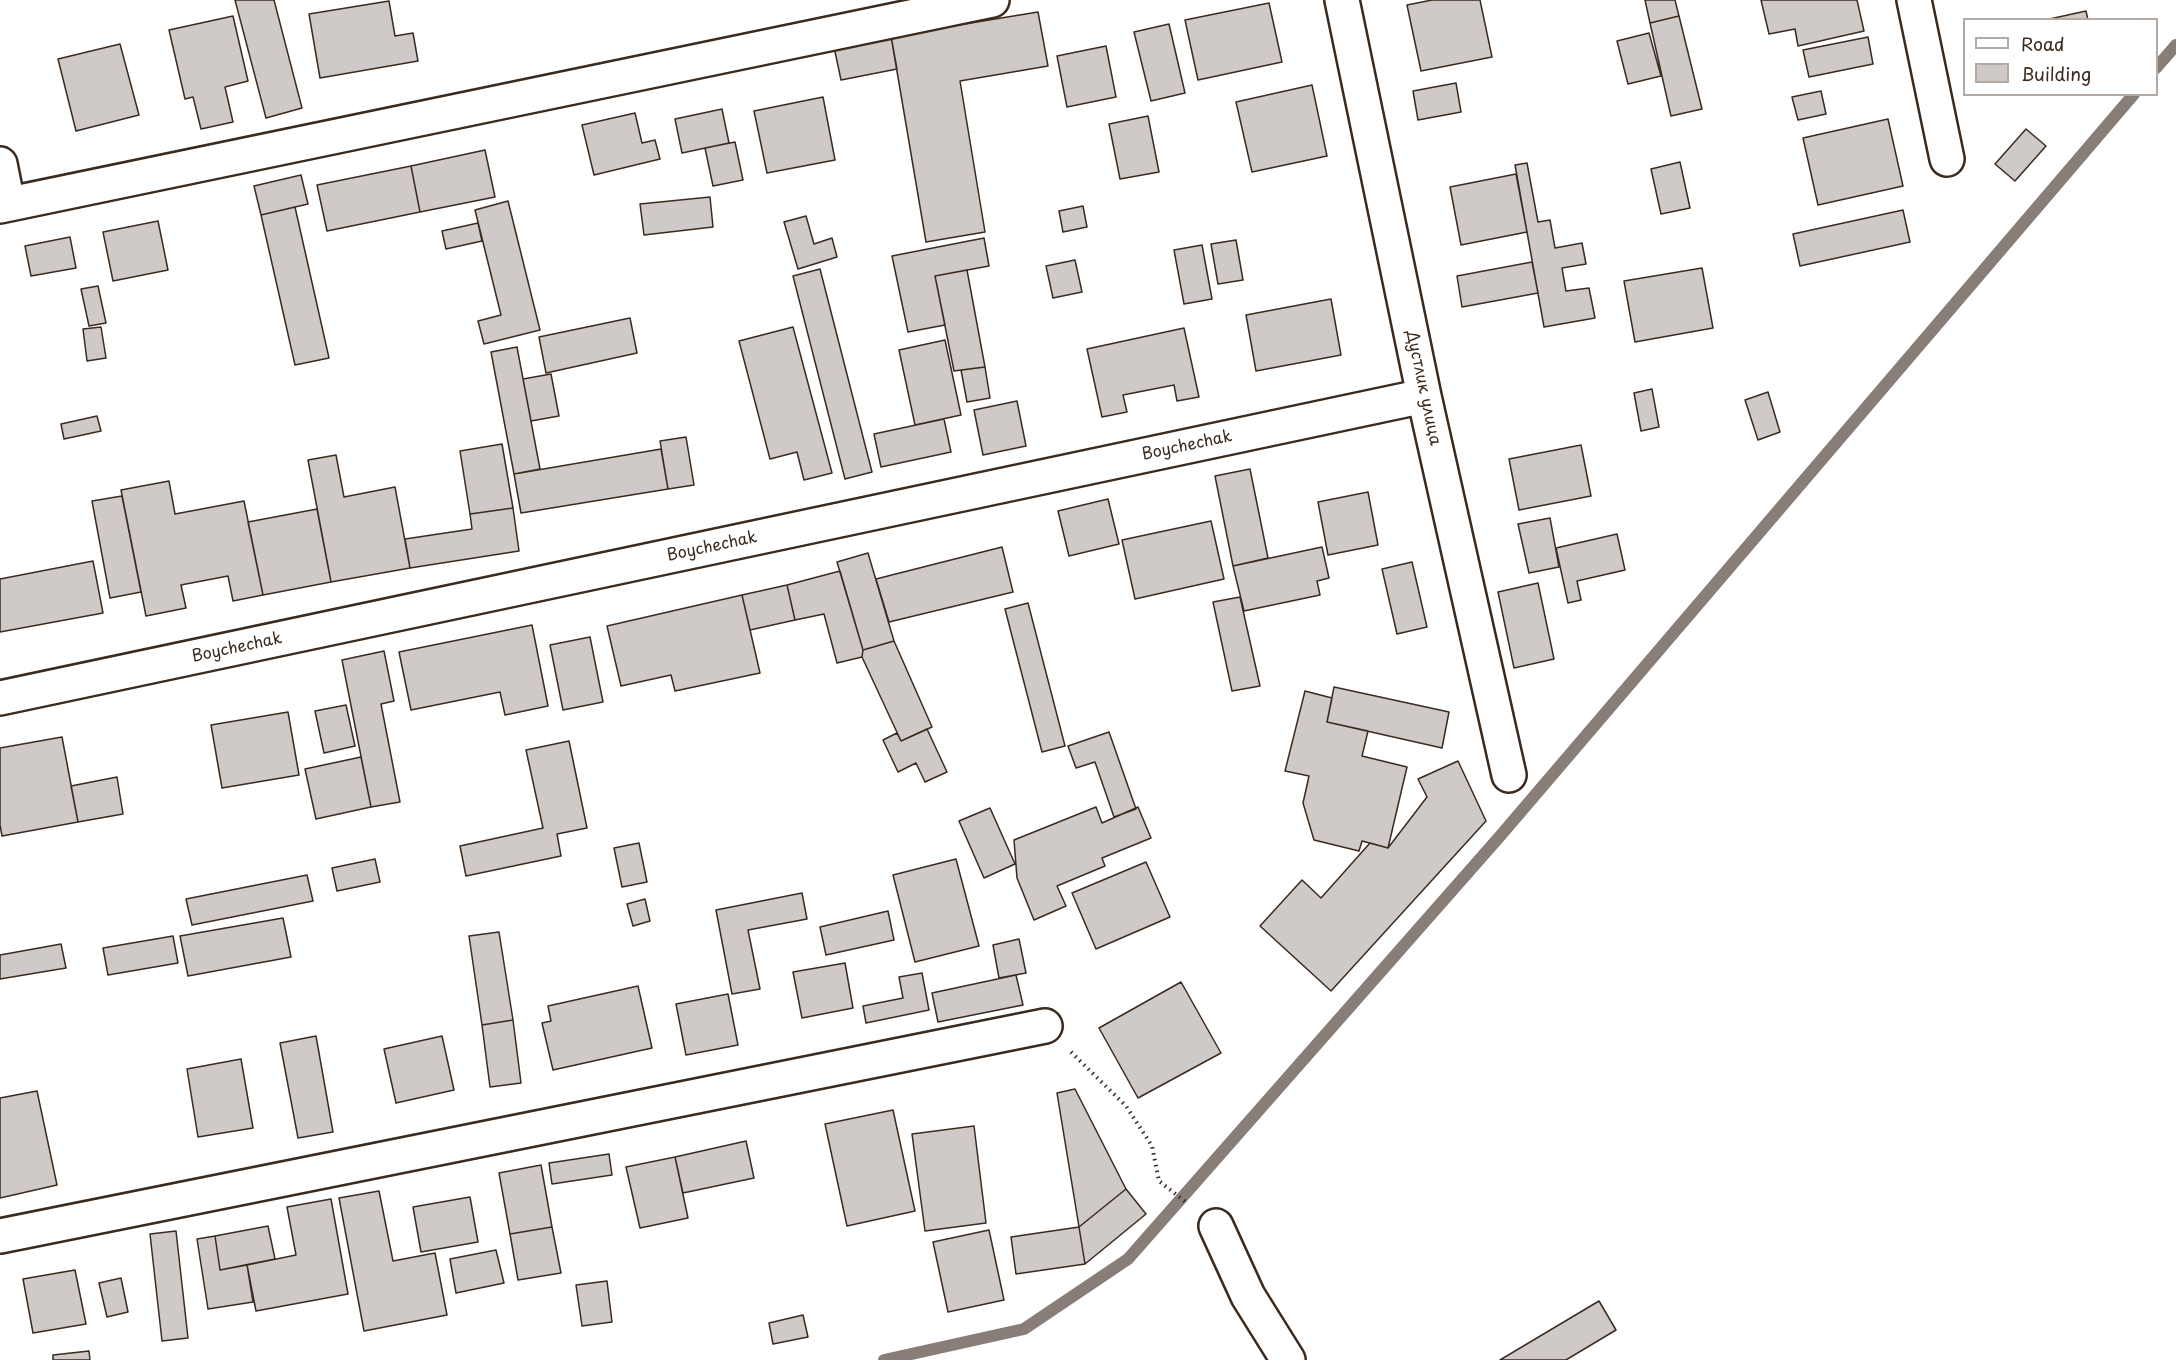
<!DOCTYPE html>
<meta charset="utf-8">
<style>
body{margin:0}
#map{position:relative;width:2176px;height:1360px;overflow:hidden;background:#fff;font-family:"Playpen Sans",sans-serif}
canvas{display:block}
.legend{position:absolute;left:1963px;top:18px;width:195px;height:78px;box-sizing:border-box;background:#fff;border:2px solid #b1aaa5;margin:0;padding:8px 10px;list-style:none;font-size:18px;color:#3b2a1e}
.legend li{display:flex;align-items:center;gap:12px;height:30px}
.legend b{width:30px;border:2px solid #b1aaa5}
</style>
<div id="map">
<canvas width="2176" height="1360"></canvas>
<ul class="legend">
<li><b style="height:8px;background:#fff"></b>Road</li>
<li><b style="height:16px;background:#cfcac7"></b>Building</li>
</ul>
</div>
<script>
const ctx = document.querySelector('canvas').getContext('2d');
ctx.lineJoin = 'round';
function trace(path, color, width, dash) {
  ctx.strokeStyle = color;
  ctx.lineWidth = width;
  ctx.lineCap = dash ? 'butt' : 'round';
  ctx.setLineDash(dash || []);
  ctx.stroke(path);
}
function paint(path, color) {
  ctx.fillStyle = color;
  ctx.fill(path, 'evenodd');
}
function write(font, color, halo, rows, align = 'center') {
  ctx.font = font + ' "Playpen Sans",sans-serif';
  ctx.lineWidth = 5;
  ctx.setLineDash([]);
  ctx.textBaseline = 'middle';
  ctx.strokeStyle = halo;
  ctx.fillStyle = color;
  for (const [text, x, y, turn = 0] of rows) {
    ctx.save();
    ctx.translate(x, y);
    ctx.rotate((+turn || 0) * Math.PI / 180);
    ctx.textAlign = isNaN(turn) ? turn : align;
    if (halo) ctx.strokeText(text, 0, 0);
    ctx.fillText(text, 0, 0);
    ctx.restore();
  }
}
trace(new Path2D(`
 M 2156,68 L 2176,45
 M 884,1360 L 1024,1329 L 1128,1259 L 1501,835 L 2134,94`), '#887e77', 12);
const building = new Path2D(`
 M 235,0 L 274,0 L 302,108 L 266,118 Z
 M 1432,0 L 1480,0 L 1492,57 L 1421,71 L 1407,5 Z
 M 1645,0 L 1675,0 L 1679,16 L 1650,23 Z
 M 1761,0 L 1857,0 L 1864,31 L 1798,46 L 1795,29 L 1769,34 Z
 M 389,1 L 395,36 L 413,33 L 418,61 L 320,78 L 309,14 Z
 M 1269,3 L 1282,62 L 1198,80 L 1185,20 Z
 M 2086,11 L 2088,20 L 2045,20 Z
 M 1038,12 L 1048,66 L 960,81 L 985,232 L 926,242 L 891,36 Z
 M 233,16 L 248,81 L 225,87 L 233,122 L 201,129 L 193,97 L 185,99 L 169,30 Z
 M 1679,16 L 1702,109 L 1671,116 L 1650,23 Z
 M 1169,24 L 1185,93 L 1151,101 L 1134,32 Z
 M 1649,33 L 1661,76 L 1628,84 L 1617,41 Z
 M 891,36 L 897,69 L 841,80 L 834,47 Z
 M 1868,37 L 1873,64 L 1809,77 L 1803,50 Z
 M 120,44 L 139,115 L 76,131 L 58,59 Z
 M 1106,46 L 1116,97 L 1067,107 L 1057,56 Z
 M 1456,83 L 1461,112 L 1418,120 L 1413,91 Z
 M 1312,85 L 1327,156 L 1252,172 L 1236,102 Z
 M 1821,91 L 1826,114 L 1798,120 L 1792,97 Z
 M 823,97 L 835,160 L 767,173 L 754,111 Z
 M 722,109 L 729,143 L 682,153 L 675,119 Z
 M 635,113 L 642,143 L 655,140 L 660,159 L 594,175 L 582,125 Z
 M 1148,116 L 1159,172 L 1120,179 L 1109,124 Z
 M 1888,119 L 1903,186 L 1818,205 L 1803,138 Z
 M 2026,129 L 2046,146 L 2015,181 L 1995,164 Z
 M 735,142 L 743,180 L 713,186 L 705,148 Z
 M 485,150 L 495,197 L 420,212 L 411,166 Z
 M 1680,162 L 1690,208 L 1661,214 L 1651,169 Z
 M 1527,163 L 1538,222 L 1550,220 L 1555,248 L 1582,243 L 1586,264 L 1562,268 L 1566,291 L 1589,288 L 1595,318 L 1544,327 L 1515,165 Z
 M 411,166 L 420,212 L 327,231 L 317,185 Z
 M 1516,174 L 1527,232 L 1461,245 L 1450,187 Z
 M 301,175 L 308,204 L 261,215 L 254,186 Z
 M 710,197 L 713,227 L 644,235 L 640,204 Z
 M 508,201 L 540,330 L 484,344 L 478,321 L 501,315 L 475,210 Z
 M 1083,206 L 1087,227 L 1063,232 L 1059,211 Z
 M 295,207 L 329,358 L 295,365 L 261,215 Z
 M 1903,210 L 1910,242 L 1800,266 L 1793,234 Z
 M 806,216 L 814,244 L 832,238 L 837,257 L 798,269 L 784,222 Z
 M 158,221 L 168,270 L 113,281 L 103,232 Z
 M 478,223 L 482,241 L 446,249 L 442,231 Z
 M 70,237 L 76,268 L 31,276 L 25,246 Z
 M 984,238 L 989,266 L 935,276 L 945,325 L 908,332 L 892,256 Z
 M 1236,240 L 1243,280 L 1218,284 L 1211,244 Z
 M 1202,245 L 1212,299 L 1184,304 L 1174,250 Z
 M 1075,260 L 1082,292 L 1053,298 L 1046,266 Z
 M 1532,262 L 1538,293 L 1462,307 L 1457,276 Z
 M 1702,268 L 1713,328 L 1635,342 L 1624,281 Z
 M 820,269 L 872,472 L 845,479 L 793,276 Z
 M 967,270 L 985,367 L 954,371 L 935,276 Z
 M 98,286 L 106,323 L 89,326 L 81,289 Z
 M 1331,299 L 1341,355 L 1256,371 L 1246,315 Z
 M 630,318 L 637,353 L 546,373 L 539,337 Z
 M 101,327 L 106,358 L 87,361 L 83,329 Z
 M 793,327 L 832,473 L 804,480 L 797,452 L 770,459 L 739,341 Z
 M 1184,328 L 1199,397 L 1177,401 L 1174,385 L 1123,395 L 1127,412 L 1102,417 L 1087,349 Z
 M 945,340 L 961,415 L 915,425 L 899,350 Z
 M 517,347 L 540,469 L 514,474 L 491,352 Z
 M 985,367 L 990,398 L 967,402 L 961,370 Z
 M 551,374 L 559,416 L 531,421 L 523,379 Z
 M 1652,389 L 1659,427 L 1641,431 L 1634,393 Z
 M 1768,392 L 1780,432 L 1758,440 L 1745,400 Z
 M 1017,401 L 1026,446 L 983,455 L 974,410 Z
 M 97,416 L 101,431 L 64,439 L 61,424 Z
 M 944,419 L 951,452 L 881,467 L 874,434 Z
 M 686,437 L 694,485 L 668,489 L 660,441 Z
 M 502,444 L 513,508 L 470,514 L 460,451 Z
 M 1581,445 L 1591,496 L 1519,510 L 1509,459 Z
 M 661,449 L 668,489 L 521,513 L 514,474 Z
 M 336,455 L 344,497 L 395,487 L 410,568 L 331,582 L 308,460 Z
 M 1250,469 L 1268,558 L 1233,566 L 1215,476 Z
 M 169,481 L 175,514 L 244,501 L 263,595 L 233,601 L 228,576 L 181,585 L 186,608 L 146,616 L 121,490 Z
 M 1368,492 L 1378,545 L 1328,555 L 1318,502 Z
 M 122,496 L 141,592 L 110,598 L 92,501 Z
 M 1108,499 L 1119,544 L 1069,556 L 1058,511 Z
 M 513,508 L 519,551 L 410,568 L 405,539 L 472,529 L 470,514 Z
 M 317,509 L 331,582 L 263,595 L 248,522 Z
 M 1550,518 L 1559,567 L 1529,573 L 1518,524 Z
 M 1211,521 L 1224,579 L 1135,599 L 1122,540 Z
 M 1617,534 L 1625,570 L 1577,581 L 1581,600 L 1568,603 L 1556,548 Z
 M 1002,547 L 1013,592 L 889,622 L 876,579 Z
 M 1322,547 L 1329,578 L 1317,581 L 1320,595 L 1244,611 L 1233,566 Z
 M 868,553 L 894,641 L 863,650 L 837,562 Z
 M 93,561 L 103,613 L 0,632 L 0,579 Z
 M 1412,562 L 1427,627 L 1397,634 L 1382,569 Z
 M 840,571 L 863,650 L 862,657 L 837,663 L 824,614 L 795,620 L 787,585 Z
 M 1538,583 L 1554,659 L 1514,668 L 1498,592 Z
 M 787,585 L 795,620 L 750,630 L 742,595 Z
 M 742,595 L 760,673 L 675,691 L 671,675 L 621,686 L 607,626 Z
 M 1240,597 L 1260,686 L 1232,691 L 1213,602 Z
 M 1028,603 L 1065,746 L 1042,752 L 1005,609 Z
 M 532,625 L 548,706 L 505,715 L 500,692 L 411,710 L 399,652 Z
 M 590,637 L 603,702 L 563,710 L 550,645 Z
 M 894,641 L 932,727 L 901,741 L 862,657 L 863,650 Z
 M 384,651 L 394,701 L 381,704 L 400,802 L 371,807 L 342,660 Z
 M 1334,687 L 1449,712 L 1442,748 L 1327,722 Z
 M 1305,691 L 1332,698 L 1327,722 L 1368,731 L 1362,756 L 1407,767 L 1388,848 L 1362,841 L 1359,851 L 1314,840 L 1303,803 L 1309,776 L 1285,771 Z
 M 346,705 L 355,746 L 324,753 L 315,711 Z
 M 288,712 L 299,775 L 222,788 L 211,725 Z
 M 927,729 L 947,772 L 925,782 L 916,763 L 898,772 L 883,740 L 897,733 L 901,741 Z
 M 1109,732 L 1136,809 L 1114,817 L 1095,762 L 1076,768 L 1068,746 Z
 M 62,737 L 78,822 L 2,836 L 0,825 L 0,748 Z
 M 569,741 L 587,828 L 557,834 L 561,856 L 466,876 L 460,846 L 543,828 L 526,750 Z
 M 361,757 L 371,807 L 316,819 L 305,769 Z
 M 1458,761 L 1486,821 L 1331,991 L 1260,926 L 1302,880 L 1321,898 L 1370,843 L 1388,848 L 1427,797 L 1418,779 Z
 M 117,777 L 123,814 L 78,822 L 71,786 Z
 M 1096,807 L 1102,823 L 1138,807 L 1151,838 L 1102,858 L 1105,866 L 1057,886 L 1066,906 L 1034,920 L 1017,878 L 1014,840 Z
 M 990,808 L 1015,864 L 984,878 L 959,821 Z
 M 639,843 L 647,882 L 622,887 L 614,848 Z
 M 375,859 L 380,882 L 337,891 L 332,868 Z
 M 956,859 L 979,946 L 915,962 L 893,875 Z
 M 1146,862 L 1170,917 L 1096,949 L 1072,893 Z
 M 307,875 L 313,901 L 192,925 L 186,899 Z
 M 802,893 L 807,919 L 748,930 L 760,989 L 732,994 L 716,910 Z
 M 645,899 L 650,921 L 633,926 L 627,904 Z
 M 888,911 L 894,940 L 826,955 L 820,927 Z
 M 283,918 L 291,957 L 188,976 L 180,936 Z
 M 499,932 L 513,1020 L 482,1025 L 469,936 Z
 M 173,936 L 178,963 L 108,975 L 103,948 Z
 M 1019,939 L 1026,973 L 999,978 L 993,945 Z
 M 61,944 L 66,968 L 0,979 L 0,955 Z
 M 845,963 L 853,1008 L 802,1018 L 793,972 Z
 M 922,973 L 929,1010 L 866,1023 L 863,1006 L 903,998 L 899,977 Z
 M 1016,975 L 1023,1005 L 938,1022 L 932,993 Z
 M 1181,982 L 1221,1053 L 1138,1098 L 1099,1028 Z
 M 638,986 L 652,1048 L 553,1070 L 542,1023 L 551,1021 L 548,1006 Z
 M 728,994 L 738,1045 L 686,1055 L 676,1004 Z
 M 513,1020 L 521,1083 L 490,1087 L 482,1025 Z
 M 316,1036 L 333,1132 L 298,1138 L 280,1043 Z
 M 442,1036 L 454,1090 L 396,1103 L 384,1049 Z
 M 241,1059 L 253,1128 L 198,1137 L 187,1069 Z
 M 1075,1089 L 1126,1189 L 1079,1227 L 1057,1093 Z
 M 37,1091 L 57,1185 L 0,1198 L 0,1098 Z
 M 893,1110 L 915,1211 L 847,1226 L 825,1124 Z
 M 974,1126 L 986,1223 L 925,1231 L 912,1134 Z
 M 746,1141 L 754,1178 L 683,1193 L 675,1157 Z
 M 609,1154 L 612,1175 L 552,1184 L 549,1163 Z
 M 675,1157 L 688,1218 L 640,1228 L 626,1167 Z
 M 541,1165 L 552,1227 L 510,1234 L 499,1173 Z
 M 1126,1189 L 1146,1214 L 1085,1264 L 1079,1227 Z
 M 379,1191 L 393,1261 L 435,1253 L 447,1315 L 364,1331 L 339,1198 Z
 M 470,1197 L 478,1242 L 421,1252 L 413,1207 Z
 M 331,1199 L 348,1294 L 256,1311 L 247,1265 L 296,1255 L 287,1207 Z
 M 268,1226 L 275,1259 L 220,1270 L 215,1236 Z
 M 552,1227 L 561,1273 L 518,1280 L 510,1234 Z
 M 1079,1227 L 1085,1264 L 1016,1274 L 1011,1237 Z
 M 989,1230 L 1004,1300 L 948,1312 L 933,1242 Z
 M 176,1231 L 188,1338 L 162,1341 L 150,1234 Z
 M 215,1236 L 220,1270 L 247,1265 L 253,1302 L 208,1309 L 197,1239 Z
 M 496,1250 L 504,1283 L 456,1293 L 450,1259 Z
 M 75,1270 L 86,1324 L 33,1333 L 23,1279 Z
 M 121,1278 L 128,1312 L 107,1317 L 99,1283 Z
 M 607,1281 L 612,1322 L 582,1326 L 576,1285 Z
 M 1599,1301 L 1616,1330 L 1566,1360 L 1500,1360 Z
 M 803,1315 L 808,1337 L 773,1344 L 769,1323 Z
 M 89,1351 L 90,1360 L 53,1360 L 53,1355 Z`);
paint(building, '#cfcac7');
trace(building, '#3b2a1e', 1.5);
const street = new Path2D(`
 M 1342,0 L 1424,396 L 1509,775
 M 1914,0 L 1947,159
 M 0,164 L 8,204
 M 0,206 L 992,0
 M 0,698 L 1424,396
 M 1216,1226 L 1248,1296 L 1288,1360
 M 0,1236 L 1045,1026`);
trace(street, '#3b2a1e', 38);
trace(new Path2D(`
 M 1071,1052 L 1126,1106 L 1152,1146 L 1159,1181 L 1187,1203`), '#3b2a1e', 4, [1.5, 4.5]);
trace(street, '#fff', 33);
write('16px', '#3b2a1e', '#fff', [
 ["Дустлик улица",1423,388,78],
 ["Boychechak",1187,446,-12],
 ["Boychechak",712,547,-12],
 ["Boychechak",237,648,-12]
]);
</script>
